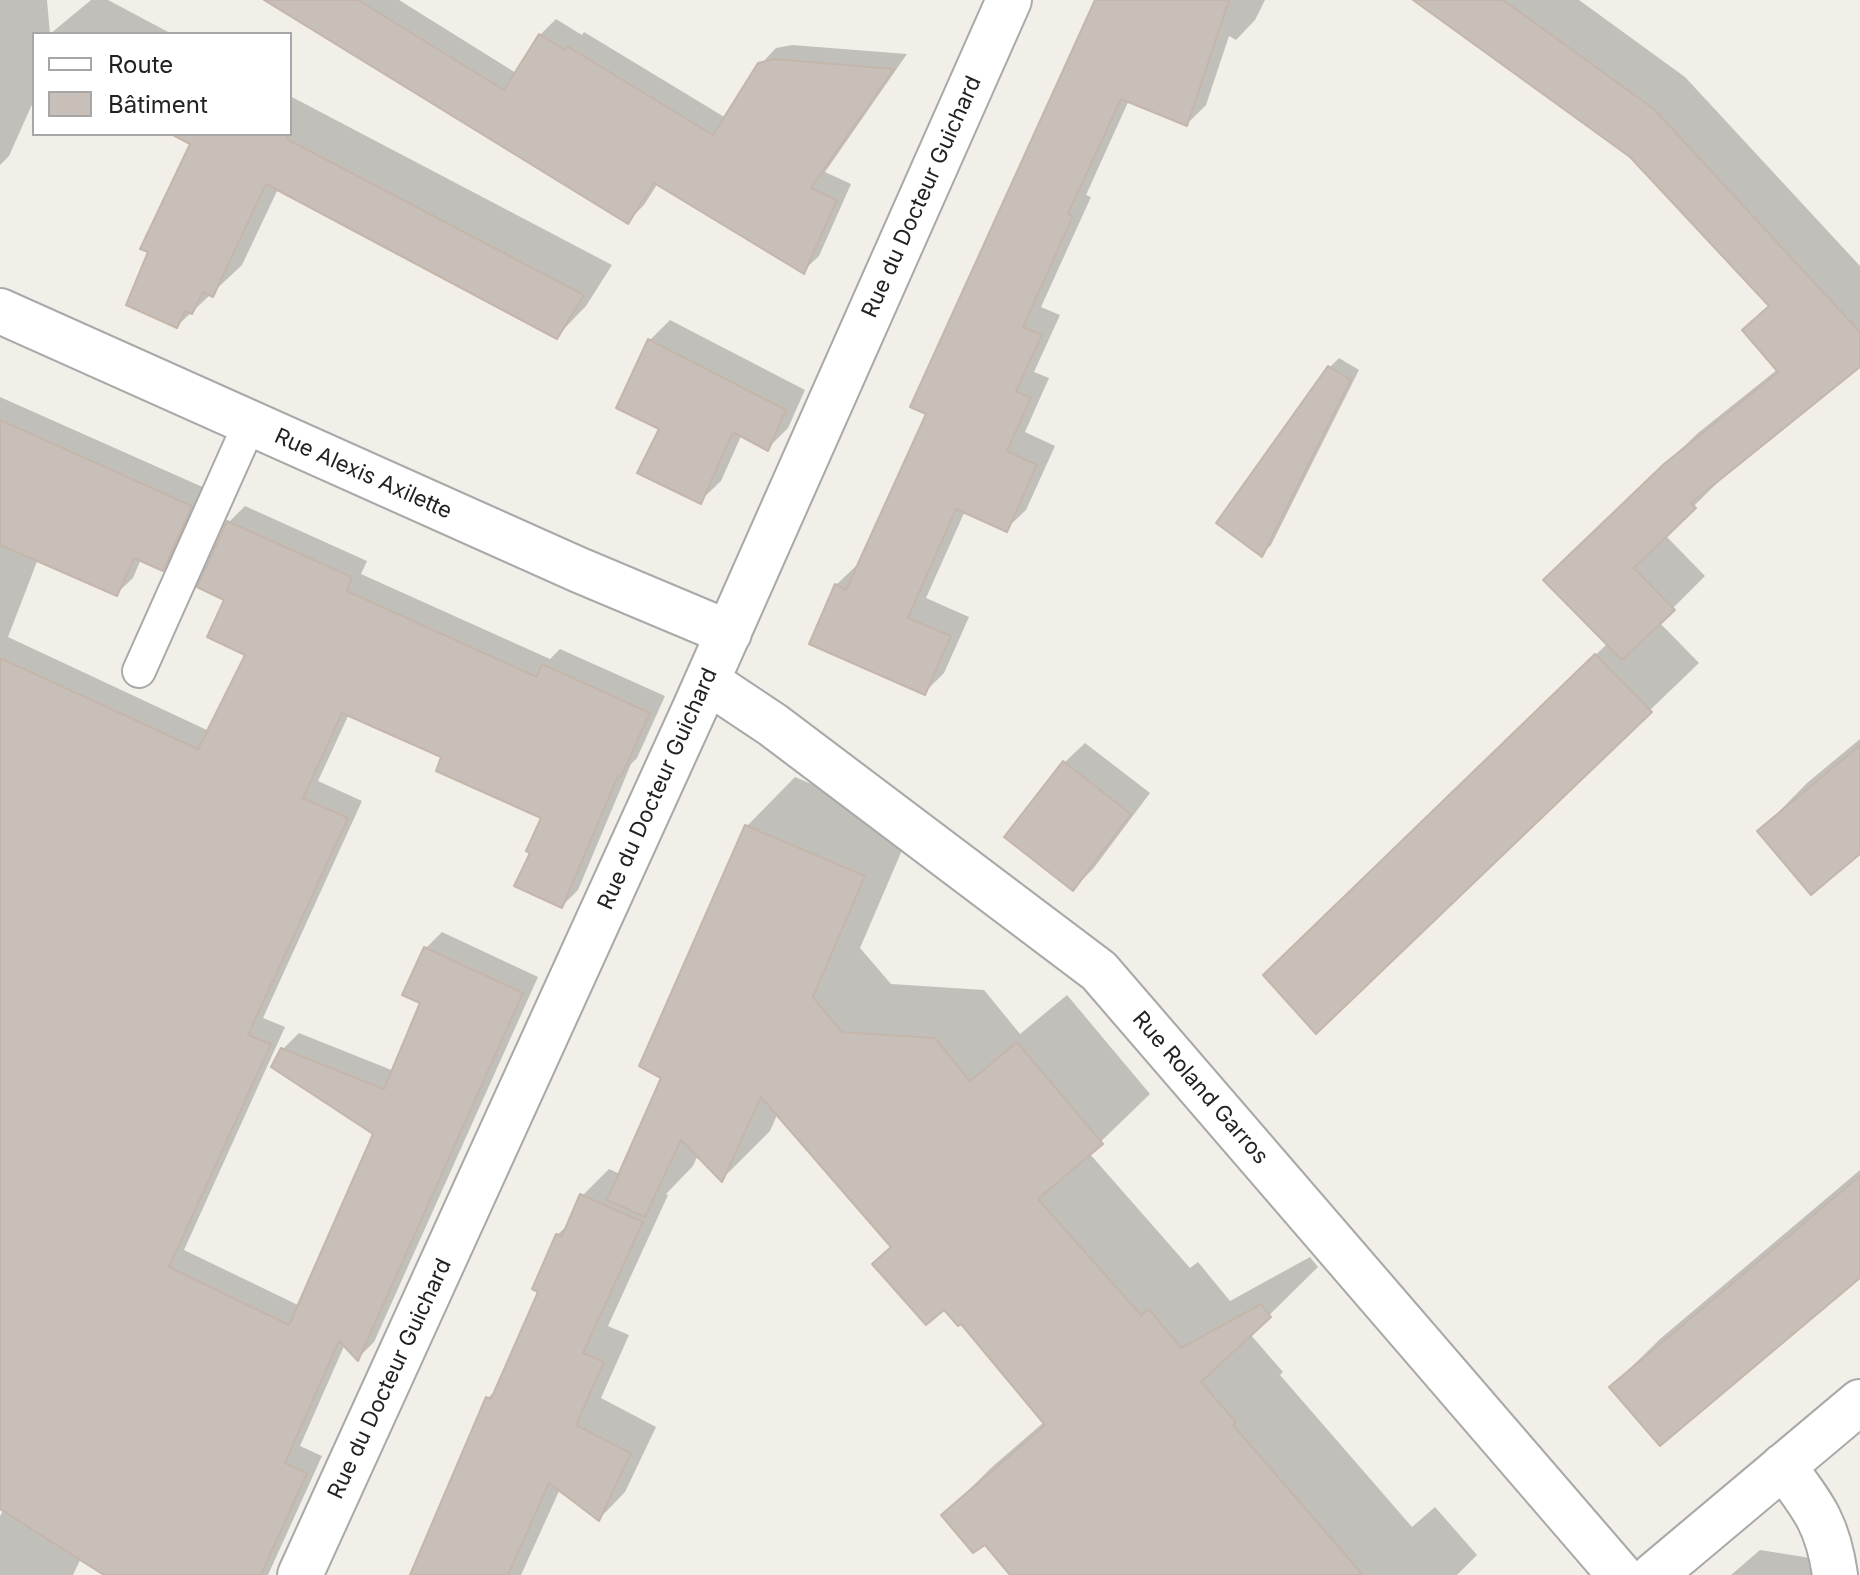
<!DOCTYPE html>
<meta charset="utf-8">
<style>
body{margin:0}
#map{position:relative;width:1860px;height:1575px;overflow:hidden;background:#f2efe9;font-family:Inter,sans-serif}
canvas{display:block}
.legend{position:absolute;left:32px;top:32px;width:260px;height:104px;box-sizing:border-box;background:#fff;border:2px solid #a7a7a7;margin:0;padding:10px 14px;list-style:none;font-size:24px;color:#222}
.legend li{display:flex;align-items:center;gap:16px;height:40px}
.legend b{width:40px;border:2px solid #a7a7a7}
</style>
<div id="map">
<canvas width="1860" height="1575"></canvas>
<ul class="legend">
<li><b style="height:10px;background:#fff"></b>Route</li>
<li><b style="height:22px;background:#c7bfb8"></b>Bâtiment</li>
</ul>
</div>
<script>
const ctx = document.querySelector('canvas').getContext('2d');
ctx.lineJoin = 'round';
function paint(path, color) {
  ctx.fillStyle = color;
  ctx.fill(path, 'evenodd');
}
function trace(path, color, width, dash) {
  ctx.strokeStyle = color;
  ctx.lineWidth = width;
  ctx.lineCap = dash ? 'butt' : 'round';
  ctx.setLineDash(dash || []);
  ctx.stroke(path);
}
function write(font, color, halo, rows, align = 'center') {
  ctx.font = font + ' Inter,sans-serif';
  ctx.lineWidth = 8;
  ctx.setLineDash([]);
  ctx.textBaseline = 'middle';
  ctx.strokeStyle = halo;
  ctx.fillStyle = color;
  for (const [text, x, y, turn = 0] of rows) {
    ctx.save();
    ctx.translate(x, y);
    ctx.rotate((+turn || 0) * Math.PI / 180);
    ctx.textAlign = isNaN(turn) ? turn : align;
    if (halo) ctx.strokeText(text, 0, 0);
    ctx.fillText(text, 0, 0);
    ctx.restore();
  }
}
paint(new Path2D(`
 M 0,0 L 47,0 L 50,34 L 91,0 L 108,0 L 172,34 L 34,34 L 34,100 L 9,156 L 0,165 Z
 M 268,0 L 399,0 L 516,73 L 540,35 L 556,19 L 582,35 L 584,32 L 726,118 L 760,65 L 776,48 L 792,45 L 907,54 L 825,172 L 851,184 L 819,256 L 803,271 L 658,183 L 644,205 L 628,221 Z
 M 1097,0 L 1265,0 L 1255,20 L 1236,40 L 1229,36 L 1206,105 L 1187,124 L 1129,100 L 1086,195 L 1091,197 L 1041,307 L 1060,315 L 1034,372 L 1049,378 L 1025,432 L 1055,446 L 1026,510 L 1006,529 L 965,511 L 926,598 L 969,617 L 944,673 L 925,692 L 836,585 L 856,566 L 859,567 L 928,413 Z
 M 1457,0 L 1579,0 L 1685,77 L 1860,266 L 1860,364 L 1726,474 L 1665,535 L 1705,576 L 1659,622 L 1699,663 L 1316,1031 L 1314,927 L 1608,643 L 1578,548 L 1698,433 L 1778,369 L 1745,330 L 1771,304 L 1631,156 Z
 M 290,96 L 612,265 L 586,306 L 557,336 L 278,189 L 242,265 L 177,326 L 193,143 L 175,134 L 290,134 Z
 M 670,320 L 805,390 L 788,428 L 768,448 L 742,434 L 721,481 L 700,501 L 662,428 L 650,340 Z
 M 1339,358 L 1359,370 L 1271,545 L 1261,555 L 1329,368 Z
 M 0,397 L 207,489 L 179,553 L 162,569 L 141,559 L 133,578 L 116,594 L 38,559 L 8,637 L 209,731 L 248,654 L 227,599 L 229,522 L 245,506 L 367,561 L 361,574 L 550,659 L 560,649 L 665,696 L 637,758 L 631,764 L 578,890 L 562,906 L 532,852 L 543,817 L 444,756 L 349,714 L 318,781 L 362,801 L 263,1018 L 285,1027 L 184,1250 L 300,1306 L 376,1133 L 283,1049 L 299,1033 L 394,1071 L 423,1002 L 425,949 L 442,932 L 538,977 L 374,1342 L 358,1358 L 345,1344 L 300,1446 L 322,1456 L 268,1575 L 108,1575 L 81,1558 L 73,1575 L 0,1575 L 0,1516 L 4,1509 L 0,1507 Z
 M 1860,739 L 1860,851 L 1759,832 L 1807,783 Z
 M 1085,743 L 1150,793 L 1093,869 L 1073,889 L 1064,763 Z
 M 795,777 L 912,827 L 860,948 L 891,984 L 984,990 L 1020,1034 L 1067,995 L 1150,1094 L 1089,1153 L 1190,1268 L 1198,1262 L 1230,1301 L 1310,1257 L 1318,1267 L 1250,1334 L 1283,1372 L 1280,1375 L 1412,1527 L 1435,1507 L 1477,1555 L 1457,1575 L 1013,1575 L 985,1542 L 944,1515 L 992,1467 L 1044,1422 L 961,1321 L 778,1113 L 770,1131 L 722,1179 L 698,1155 L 693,1166 L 666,1194 L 668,1195 L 608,1326 L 629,1335 L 601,1398 L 656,1427 L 625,1492 L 599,1519 L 560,1489 L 521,1575 L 412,1575 L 488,1398 L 497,1389 L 541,1291 L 557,1235 L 570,1223 L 582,1196 L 609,1169 L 620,1174 L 663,1077 L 642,1066 L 747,826 Z
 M 1860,1170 L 1860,1275 L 1611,1387 L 1660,1339 Z
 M 1760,1550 L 1823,1560 L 1825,1575 L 1731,1575 Z`), '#0003');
const building = new Path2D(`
 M 264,0 L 358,0 L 504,90 L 539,34 L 565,50 L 567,46 L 713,135 L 758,63 L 775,59 L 894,69 L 811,188 L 837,200 L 804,274 L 654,183 L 628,224 Z
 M 1095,0 L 1229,0 L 1187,126 L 1121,99 L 1068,214 L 1073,216 L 1023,327 L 1042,335 L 1016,391 L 1031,398 L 1007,451 L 1037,465 L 1007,532 L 956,509 L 908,618 L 951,636 L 925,695 L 809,644 L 835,584 L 846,590 L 926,414 L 910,407 Z
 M 1413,0 L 1503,0 L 1654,109 L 1860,332 L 1860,367 L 1691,503 L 1696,508 L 1634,568 L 1675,610 L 1622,660 L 1543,580 L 1664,464 L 1778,372 L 1742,330 L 1769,306 L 1630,157 Z
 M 171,134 L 290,134 L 287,139 L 584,295 L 557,339 L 266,184 L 213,297 L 203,292 L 192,314 L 185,311 L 177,328 L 126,305 L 148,252 L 140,249 L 190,144 Z
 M 648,339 L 786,410 L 768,451 L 733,432 L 701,504 L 637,473 L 659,429 L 616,408 Z
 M 1328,366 L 1351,380 L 1262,557 L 1216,523 Z
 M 0,420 L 192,506 L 163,571 L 134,558 L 117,596 L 0,545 Z
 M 227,521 L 352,577 L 347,591 L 537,677 L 542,664 L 650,713 L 621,777 L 618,776 L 562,908 L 514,886 L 530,853 L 526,851 L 541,818 L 436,771 L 441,757 L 342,713 L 303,798 L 348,818 L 248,1035 L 271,1044 L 169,1267 L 289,1325 L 373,1134 L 271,1067 L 281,1048 L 384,1089 L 420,1003 L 402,995 L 424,947 L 523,993 L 358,1361 L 339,1341 L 285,1463 L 307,1473 L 261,1575 L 104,1575 L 0,1509 L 0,658 L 198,749 L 245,655 L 207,637 L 224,600 L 197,587 Z
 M 1595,654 L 1652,712 L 1316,1034 L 1263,975 Z
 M 1860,745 L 1860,854 L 1811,895 L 1757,831 Z
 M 1063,761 L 1131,814 L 1073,891 L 1004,837 Z
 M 745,825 L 865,876 L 813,997 L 842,1032 L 935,1038 L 970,1081 L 1017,1042 L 1103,1144 L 1038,1199 L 1141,1315 L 1149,1309 L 1181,1348 L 1261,1304 L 1271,1317 L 1201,1382 L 1236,1422 L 1233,1425 L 1363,1575 L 1010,1575 L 985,1545 L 973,1553 L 941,1515 L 1045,1425 L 961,1324 L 958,1326 L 944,1310 L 926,1325 L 872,1264 L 891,1247 L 761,1097 L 722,1182 L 681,1140 L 645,1217 L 607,1200 L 661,1078 L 639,1066 Z
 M 1860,1176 L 1860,1278 L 1660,1446 L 1609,1387 Z
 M 580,1194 L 643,1222 L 583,1353 L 604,1362 L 576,1425 L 631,1453 L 599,1521 L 549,1483 L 508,1575 L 410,1575 L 486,1397 L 491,1399 L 538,1292 L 532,1289 L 556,1234 L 562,1236 Z`);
paint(building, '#c7bfb8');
trace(building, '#c4b6ab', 2);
const lane = new Path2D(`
 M 139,671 L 250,423`);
const street = new Path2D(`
 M 0,311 L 579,570 L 729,633
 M 707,681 L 773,725 L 1099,971 L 1620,1575
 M 1783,1466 C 1813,1506 1828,1524 1835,1575
 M 300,1575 L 695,708 L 1009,0
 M 1654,1575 L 1860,1402`);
trace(lane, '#a9a9a9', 36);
trace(street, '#a9a9a9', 48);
trace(lane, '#fff', 32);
trace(street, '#fff', 44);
write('22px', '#222', '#fff', [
 ["Rue du Docteur Guichard",922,197,-66],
 ["Rue Alexis Axilette",363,474,24],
 ["Rue du Docteur Guichard",658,789,-66],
 ["Rue Roland Garros",1200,1088,49],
 ["Rue du Docteur Guichard",390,1379,-65]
]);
</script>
